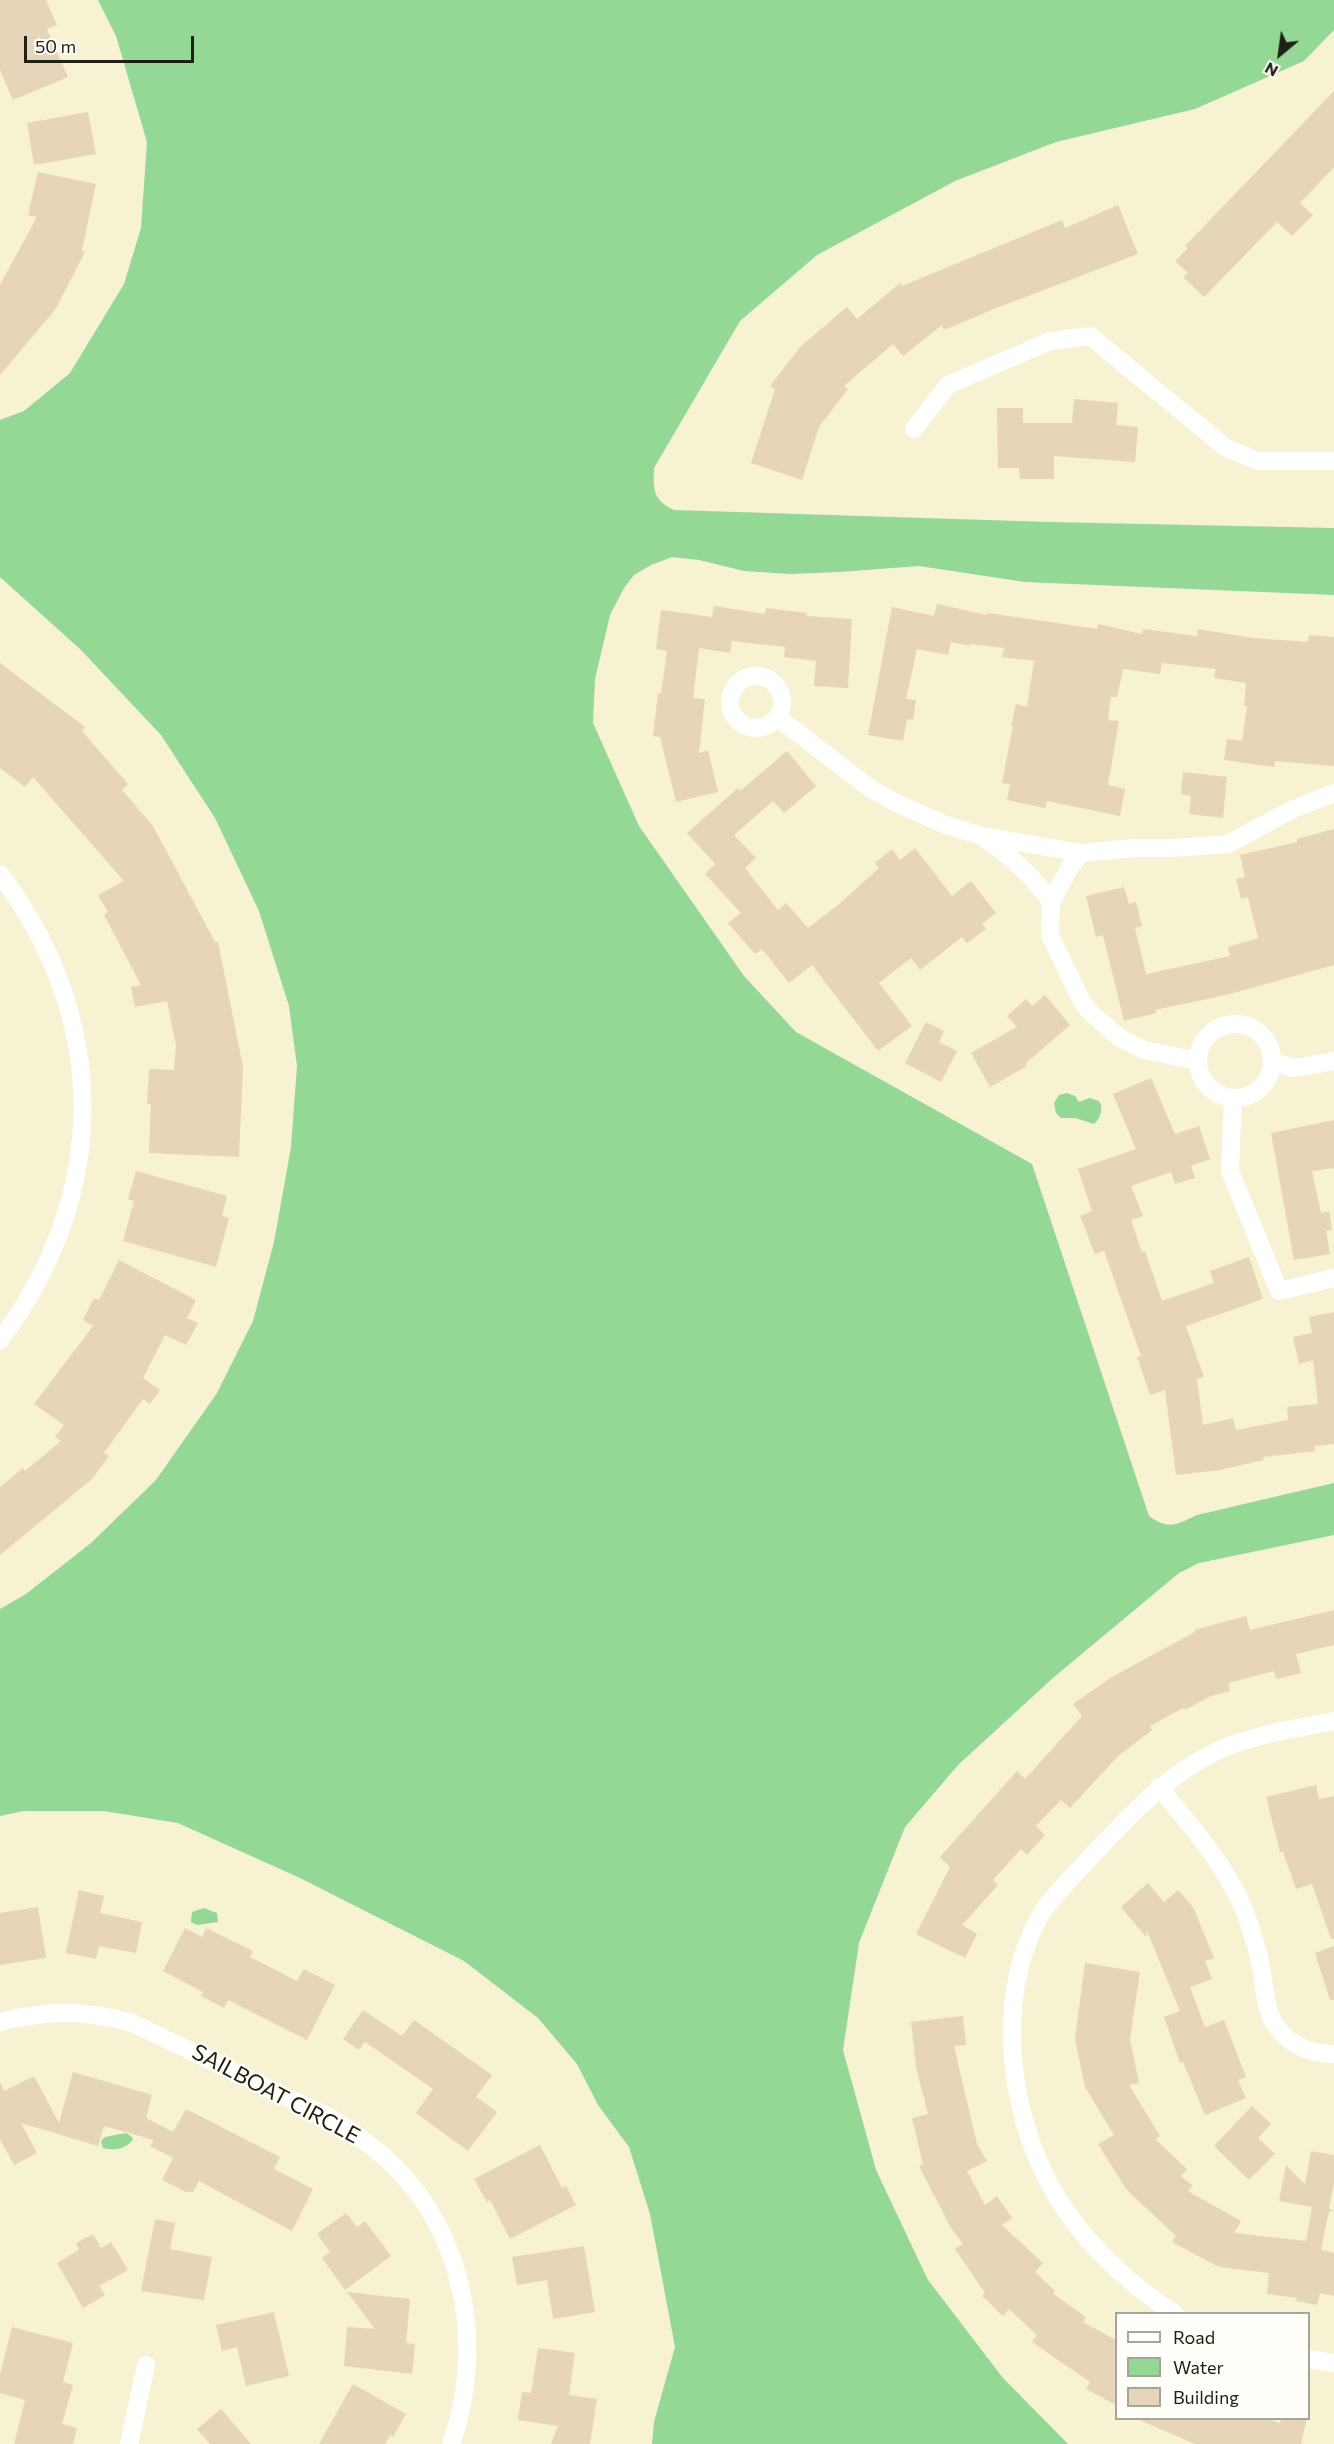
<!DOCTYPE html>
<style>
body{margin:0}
#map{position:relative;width:1334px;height:2444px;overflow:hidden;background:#f6f2d2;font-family:Commissioner,sans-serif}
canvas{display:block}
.legend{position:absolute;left:1115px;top:2312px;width:195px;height:108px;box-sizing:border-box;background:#fffef8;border:2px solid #a6a59c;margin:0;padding:8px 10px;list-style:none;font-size:18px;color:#201f13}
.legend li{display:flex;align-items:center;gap:12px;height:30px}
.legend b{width:30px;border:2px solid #a6a59c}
.north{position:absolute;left:1250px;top:24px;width:60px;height:60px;-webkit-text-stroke:4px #fffef8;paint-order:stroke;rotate:209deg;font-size:16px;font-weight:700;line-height:24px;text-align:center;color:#201f13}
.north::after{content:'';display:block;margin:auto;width:21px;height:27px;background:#201f13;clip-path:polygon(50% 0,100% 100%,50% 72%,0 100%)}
.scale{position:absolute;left:24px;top:36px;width:170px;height:27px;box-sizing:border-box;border:3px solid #201f13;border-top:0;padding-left:8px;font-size:18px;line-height:21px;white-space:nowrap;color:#201f13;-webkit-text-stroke:4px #fffef8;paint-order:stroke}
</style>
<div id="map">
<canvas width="1334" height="2444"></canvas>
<ul class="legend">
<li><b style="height:8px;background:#fff"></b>Road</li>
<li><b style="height:16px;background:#93d895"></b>Water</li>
<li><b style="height:16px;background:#e6d5b9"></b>Building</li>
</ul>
<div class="north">N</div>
<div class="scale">50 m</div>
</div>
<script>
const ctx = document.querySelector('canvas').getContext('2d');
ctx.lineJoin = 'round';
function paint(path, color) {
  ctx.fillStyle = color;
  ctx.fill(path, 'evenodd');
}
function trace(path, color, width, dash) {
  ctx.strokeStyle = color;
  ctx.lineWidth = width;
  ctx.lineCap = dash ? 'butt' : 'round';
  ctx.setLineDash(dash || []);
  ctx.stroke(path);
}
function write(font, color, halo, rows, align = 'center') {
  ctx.font = font + ' Commissioner,sans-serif';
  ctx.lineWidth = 4.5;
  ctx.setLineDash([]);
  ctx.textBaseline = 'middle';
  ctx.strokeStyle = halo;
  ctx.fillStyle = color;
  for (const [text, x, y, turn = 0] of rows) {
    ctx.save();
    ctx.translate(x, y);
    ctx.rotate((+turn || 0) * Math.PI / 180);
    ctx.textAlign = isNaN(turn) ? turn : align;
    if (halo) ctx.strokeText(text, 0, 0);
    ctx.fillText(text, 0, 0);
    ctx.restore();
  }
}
paint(new Path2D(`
 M 98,0 L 1334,0 L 1334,30 L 1304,61 L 1195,109 L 1056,142 L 955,181 L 817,255 L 740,321 L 654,468 C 653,490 653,500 674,510 L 1049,522 L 1334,528 L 1334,595 L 1025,582 L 919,566 L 839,572 L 790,574 L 744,571 L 699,560 L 672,557 L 651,565 L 634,575 L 624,588 L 610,615 L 595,679 L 593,723 L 639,826 L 744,976 L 796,1032 L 1032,1164 L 1149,1516 C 1169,1530 1176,1525 1197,1515 L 1334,1483 L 1334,1535 L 1199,1563 L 1179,1573 L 1054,1677 L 958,1765 L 905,1827 L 859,1943 L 843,2050 L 876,2170 L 928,2280 L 1003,2378 L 1068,2444 L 652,2444 L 654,2422 L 675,2347 L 650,2214 L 629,2147 L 598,2105 L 577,2064 L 538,2018 L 464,1961 L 300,1878 L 178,1823 L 104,1811 L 23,1811 L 0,1816 L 0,1609 L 26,1594 L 91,1543 L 156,1480 L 217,1393 L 253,1321 L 274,1242 L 291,1147 L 297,1066 L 289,1006 L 259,911 L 215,818 L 161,735 L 80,649 L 0,577 L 0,420 L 24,411 L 70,373 L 124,284 L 141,228 L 147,142 L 116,36 Z
 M 1067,1093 L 1075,1096 L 1079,1102 L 1090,1098 L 1099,1101 C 1104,1109 1100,1119 1094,1124 L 1075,1118 L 1061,1118 L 1056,1113 L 1054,1103 L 1059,1095 Z
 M 204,1908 L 217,1913 L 218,1922 L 197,1925 L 191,1922 L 192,1912 Z
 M 126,2133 L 131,2136 L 133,2139 C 127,2149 114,2151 103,2148 L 101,2141 L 105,2137 Z`), '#93d895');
paint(new Path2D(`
 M 0,0 L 46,0 L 57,25 L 47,29 L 68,77 L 13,100 L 0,70 Z
 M 1334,91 L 1334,167 L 1300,203 L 1313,215 L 1292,236 L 1277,222 L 1204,297 L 1183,277 L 1188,273 L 1175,261 L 1188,248 L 1185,246 Z
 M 88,112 L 96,154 L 34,165 L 27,123 Z
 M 38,172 L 96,184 L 82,250 L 85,252 L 55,310 L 0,375 L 0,285 L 37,217 L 28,215 Z
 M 1118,205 L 1138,254 L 994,309 L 944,330 L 942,325 L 903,356 L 893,344 L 844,386 L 848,389 L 819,427 L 802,480 L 751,463 L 775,389 L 770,386 L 801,346 L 847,307 L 857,319 L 900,283 L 902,286 L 1062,220 L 1065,228 Z
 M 1074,399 L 1118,403 L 1116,425 L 1138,427 L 1135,462 L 1054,456 L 1054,479 L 1020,479 L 1019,468 L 998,468 L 997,408 L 1023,408 L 1023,423 L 1072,423 Z
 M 937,604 L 987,615 L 988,613 L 1097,629 L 1098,624 L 1142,634 L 1143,629 L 1197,636 L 1198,629 L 1253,638 L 1308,642 L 1309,635 L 1334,637 L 1334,766 L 1275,761 L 1274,767 L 1224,760 L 1227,739 L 1242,741 L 1247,706 L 1244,706 L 1246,683 L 1214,678 L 1216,669 L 1162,663 L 1160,674 L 1123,669 L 1117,697 L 1111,697 L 1108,720 L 1119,721 L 1108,785 L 1125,789 L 1120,816 L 1047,801 L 1045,808 L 1007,800 L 1010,784 L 1002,783 L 1013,726 L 1011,726 L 1016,704 L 1027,707 L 1034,661 L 1002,657 L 1004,648 L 970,644 L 970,646 L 951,642 L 948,655 L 917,649 L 906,699 L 916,700 L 913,720 L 907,719 L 903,741 L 868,735 L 892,607 L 934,616 Z
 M 714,606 L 765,614 L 766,608 L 807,613 L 807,616 L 852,619 L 848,688 L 814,686 L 816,661 L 784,657 L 785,647 L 732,641 L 730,653 L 699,648 L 693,698 L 705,699 L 699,753 L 708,750 L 718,792 L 676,802 L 660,737 L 653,736 L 658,693 L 661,694 L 667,651 L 656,649 L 661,610 L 712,617 Z
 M 0,663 L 85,727 L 82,731 L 128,784 L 122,790 L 153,826 L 215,942 L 218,942 L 243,1067 L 239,1157 L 149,1153 L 151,1104 L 147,1104 L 149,1069 L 174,1070 L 176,1045 L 167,1001 L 135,1007 L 131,987 L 141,985 L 104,915 L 108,912 L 98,895 L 124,881 L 33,777 L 25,787 L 0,768 Z
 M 787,751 L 816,786 L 784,813 L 773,801 L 734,835 L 756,858 L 745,868 L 778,910 L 786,903 L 808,928 L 838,905 L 879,868 L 875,863 L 892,849 L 900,860 L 915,848 L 952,896 L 971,881 L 996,913 L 982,924 L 986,929 L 967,943 L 962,937 L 920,970 L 911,958 L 879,983 L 912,1026 L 878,1051 L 812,965 L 789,983 L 762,949 L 755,954 L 728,923 L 741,913 L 705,874 L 715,864 L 687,833 L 738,788 L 740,791 Z
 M 1183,772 L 1227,777 L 1223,818 L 1189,814 L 1191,796 L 1181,794 Z
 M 1334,829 L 1334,965 L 1226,995 L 1155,1010 L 1156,1013 L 1124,1021 L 1103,935 L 1096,937 L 1086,896 L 1124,887 L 1129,904 L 1136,902 L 1142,926 L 1135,928 L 1146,974 L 1230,956 L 1228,947 L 1258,938 L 1248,897 L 1241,899 L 1236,879 L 1245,877 L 1240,855 L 1297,842 L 1297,839 Z
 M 1045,995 L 1070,1025 L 1025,1064 L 1027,1066 L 990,1087 L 971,1053 L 1017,1027 L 1007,1016 L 1026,999 L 1032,1006 Z
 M 926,1022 L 944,1031 L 939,1042 L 957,1051 L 941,1082 L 905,1063 Z
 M 1151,1078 L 1175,1134 L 1199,1126 L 1210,1159 L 1191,1166 L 1195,1178 L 1175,1184 L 1171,1172 L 1131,1186 L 1143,1216 L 1131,1220 L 1142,1252 L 1145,1251 L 1162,1301 L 1214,1283 L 1210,1271 L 1249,1257 L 1263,1299 L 1186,1326 L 1204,1377 L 1197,1379 L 1203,1425 L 1233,1418 L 1236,1430 L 1288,1420 L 1287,1407 L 1318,1404 L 1313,1360 L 1299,1364 L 1293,1337 L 1312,1333 L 1309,1317 L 1334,1312 L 1334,1444 L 1314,1446 L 1315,1451 L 1263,1457 L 1264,1460 L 1220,1470 L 1176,1475 L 1165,1390 L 1150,1395 L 1137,1357 L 1141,1356 L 1104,1251 L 1095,1254 L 1080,1216 L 1092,1211 L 1078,1169 L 1136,1149 L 1113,1094 Z
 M 1334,1120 L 1334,1168 L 1312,1171 L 1321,1213 L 1329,1211 L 1332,1230 L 1326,1231 L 1330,1254 L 1294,1260 L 1271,1133 Z
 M 136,1171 L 227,1196 L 222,1216 L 229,1218 L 216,1267 L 123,1241 L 134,1201 L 128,1199 Z
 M 119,1260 L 196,1300 L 187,1318 L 198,1323 L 186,1345 L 165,1335 L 143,1378 L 160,1390 L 150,1404 L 143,1399 L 104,1453 L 109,1456 L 92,1479 L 0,1555 L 0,1487 L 23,1468 L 25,1471 L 61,1441 L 55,1437 L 64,1425 L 34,1404 L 93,1326 L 83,1320 L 94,1298 L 99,1300 Z
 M 1334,1610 L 1334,1645 L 1296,1654 L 1301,1673 L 1276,1679 L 1274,1671 L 1228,1683 L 1230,1691 L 1211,1696 L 1185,1710 L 1183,1708 L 1150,1726 L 1152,1730 L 1118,1756 L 1070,1808 L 1061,1800 L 1036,1826 L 1045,1835 L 1027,1855 L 1021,1849 L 993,1880 L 998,1885 L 962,1925 L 977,1934 L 965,1958 L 916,1934 L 950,1867 L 940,1857 L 1017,1771 L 1025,1779 L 1082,1716 L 1073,1704 L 1112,1677 L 1195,1632 L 1194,1630 L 1246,1616 L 1250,1630 Z
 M 1316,1785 L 1319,1799 L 1334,1796 L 1334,1939 L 1331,1939 L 1312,1884 L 1296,1889 L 1283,1852 L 1280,1852 L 1266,1797 Z
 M 1148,1883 L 1164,1902 L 1178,1890 L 1193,1907 L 1214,1958 L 1205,1961 L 1212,1979 L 1190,1987 L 1205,2027 L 1224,2020 L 1246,2077 L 1238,2080 L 1246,2098 L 1205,2115 L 1183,2062 L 1180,2063 L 1164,2017 L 1180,2011 L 1147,1931 L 1146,1937 L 1121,1907 Z
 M 79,1890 L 104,1896 L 100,1913 L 142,1922 L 136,1953 L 99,1946 L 96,1959 L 66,1953 Z
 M 38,1907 L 46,1958 L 0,1965 L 0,1913 Z
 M 185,1928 L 202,1937 L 206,1928 L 253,1951 L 250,1957 L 297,1981 L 304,1969 L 335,1985 L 307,2040 L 228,2000 L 224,2008 L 201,1996 L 203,1992 L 163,1971 Z
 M 1334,1946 L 1334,2000 L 1330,2000 L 1315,1953 Z
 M 1085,1963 L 1140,1972 L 1130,2039 L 1139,2083 L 1129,2085 L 1160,2136 L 1155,2139 L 1187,2169 L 1181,2176 L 1193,2186 L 1188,2191 L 1241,2221 L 1234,2233 L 1306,2241 L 1312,2207 L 1279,2201 L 1286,2165 L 1305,2184 L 1311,2151 L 1334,2155 L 1334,2183 L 1329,2208 L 1333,2212 L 1329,2211 L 1321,2250 L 1334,2253 L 1334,2296 L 1320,2293 L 1317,2305 L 1296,2301 L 1297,2298 L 1267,2294 L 1269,2273 L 1219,2267 L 1172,2242 L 1176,2236 L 1126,2189 L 1098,2144 L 1114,2135 L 1085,2087 L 1075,2039 Z
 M 363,2010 L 402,2036 L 414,2020 L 492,2075 L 476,2097 L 497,2112 L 468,2151 L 416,2113 L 433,2089 L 365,2042 L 359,2050 L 343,2039 Z
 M 963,2016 L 966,2045 L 954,2046 L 977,2144 L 987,2161 L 967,2171 L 985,2205 L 997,2196 L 1012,2218 L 1002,2225 L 1043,2263 L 1035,2272 L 1055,2291 L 1053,2294 L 1086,2317 L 1083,2322 L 1116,2340 L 1116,2405 L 1086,2389 L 1090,2382 L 1032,2342 L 1037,2335 L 1009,2309 L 1003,2316 L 982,2296 L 985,2293 L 955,2249 L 963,2244 L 951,2228 L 919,2166 L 923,2164 L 912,2118 L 928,2114 L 916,2067 L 911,2022 Z
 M 73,2072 L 152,2095 L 146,2118 L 173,2132 L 186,2109 L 280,2157 L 274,2169 L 313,2189 L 292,2231 L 199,2181 L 193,2192 L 186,2192 L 162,2180 L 173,2158 L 150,2146 L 154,2140 L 104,2126 L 98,2146 L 21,2123 L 37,2153 L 14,2165 L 0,2139 L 0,2082 L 4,2091 L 34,2076 L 59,2123 Z
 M 1252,2106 L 1271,2124 L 1258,2138 L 1275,2154 L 1249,2180 L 1214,2146 Z
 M 540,2145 L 562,2188 L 566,2186 L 576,2205 L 510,2239 L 490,2200 L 487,2202 L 474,2179 Z
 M 346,2213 L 357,2227 L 365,2221 L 391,2256 L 345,2290 L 322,2258 L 330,2252 L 317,2234 Z
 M 155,2219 L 175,2223 L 170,2249 L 212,2257 L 204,2300 L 141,2291 Z
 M 93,2234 L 101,2248 L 111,2242 L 128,2270 L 99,2286 L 105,2295 L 83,2308 L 57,2263 L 79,2250 L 76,2243 Z
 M 584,2246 L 595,2312 L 553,2319 L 547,2280 L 517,2285 L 512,2257 Z
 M 347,2292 L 410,2299 L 406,2343 L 415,2344 L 412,2374 L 344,2366 L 347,2327 L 375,2329 Z
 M 274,2312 L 289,2376 L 246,2386 L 237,2347 L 222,2351 L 216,2325 Z
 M 12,2327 L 73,2343 L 63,2382 L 73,2385 L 62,2424 L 77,2428 L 73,2444 L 14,2444 L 25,2400 L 0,2393 L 0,2375 Z
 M 538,2348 L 575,2353 L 569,2395 L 597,2399 L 590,2444 L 551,2444 L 558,2426 L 518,2420 L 522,2392 L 531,2393 Z
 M 353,2384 L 406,2414 L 393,2437 L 390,2435 L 385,2444 L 319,2444 Z
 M 221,2409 L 251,2444 L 210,2444 L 197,2429 Z
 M 1135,2418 L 1264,2418 L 1280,2423 L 1281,2418 L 1307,2418 L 1301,2444 L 1195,2444 Z`), '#e6d5b9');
trace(new Path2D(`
 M 914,429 L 948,385 L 1050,341 L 1090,336 L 1225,447 L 1258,461 L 1334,461
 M730 702a26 26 0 1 1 52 0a26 26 0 1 1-52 0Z
 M 777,717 L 871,789 L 894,802 L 946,825 L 982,836 L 1081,853 L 1133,848 L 1174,848 L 1228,844 L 1291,810 L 1334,793
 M 986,839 C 1012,858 1033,876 1051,902
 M 1081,853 L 1070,867 L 1051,902 L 1050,935 L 1082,1002 L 1093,1015 L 1120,1038 L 1144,1050 L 1198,1061
 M 0,874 C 110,1020 110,1194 0,1340
 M1198 1061a37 37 0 1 1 74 0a37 37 0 1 1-74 0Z
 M 1273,1062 L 1294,1068 L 1334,1061
 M 1233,1099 L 1230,1171 L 1279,1291 L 1334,1278
 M 1159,1787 C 1195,1831 1236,1876 1252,1933 C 1256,1945 1260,1959 1262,1973 C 1265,1989 1265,2007 1273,2021 C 1286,2044 1309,2054 1334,2054
 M 0,2022 C 48,2010 82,2010 130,2022 L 335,2120 C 355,2134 375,2147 393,2165 C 466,2236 485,2350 451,2444
 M 1175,2314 C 1132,2286 1095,2253 1066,2211 C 1008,2128 989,1991 1047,1905 C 1064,1885 1082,1866 1100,1847 C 1136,1809 1170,1773 1219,1750 C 1255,1734 1296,1729 1334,1721
 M 1308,2359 L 1334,2363
 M 129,2444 L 146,2365`), '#fff', 18);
write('22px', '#201f13', '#fffef8', [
 ["SAILBOAT CIRCLE",276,2094,28]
]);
</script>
